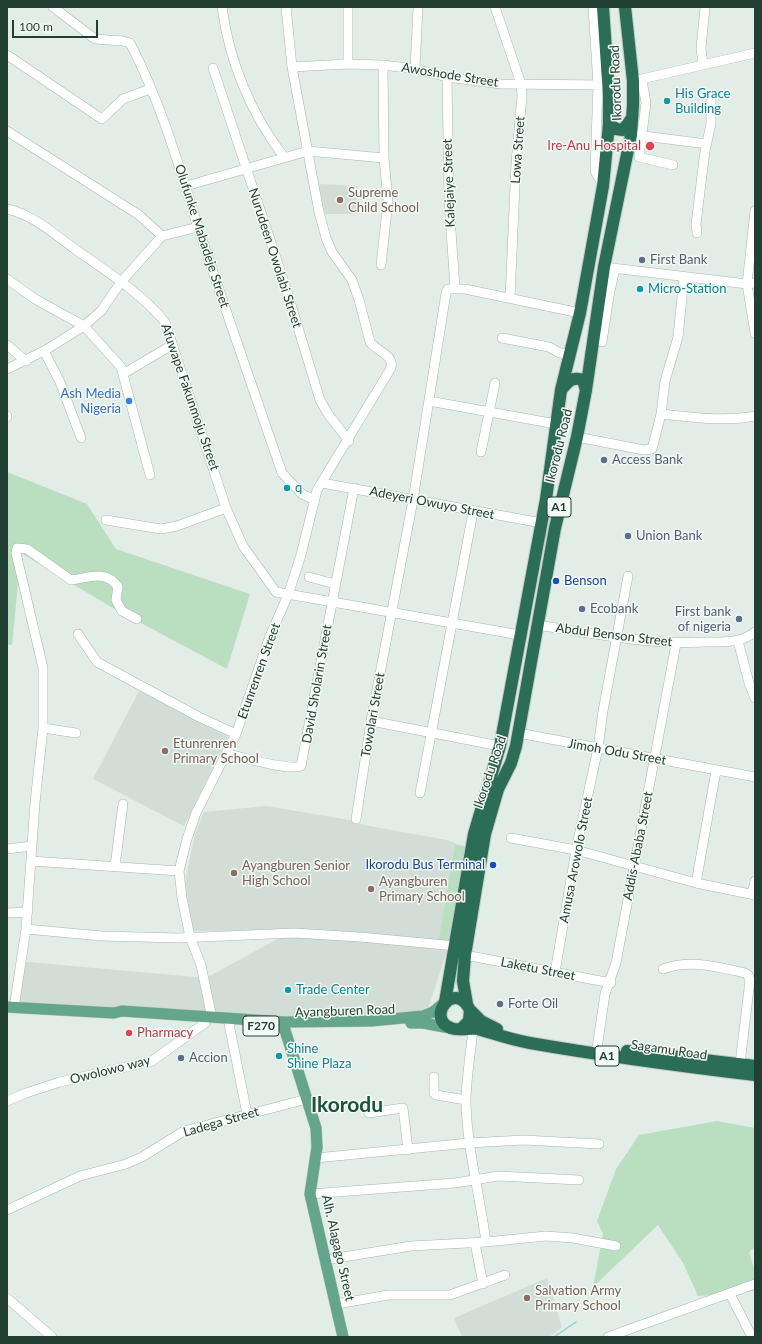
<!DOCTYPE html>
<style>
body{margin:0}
#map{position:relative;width:762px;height:1344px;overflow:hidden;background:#e3ede7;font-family:Lato,sans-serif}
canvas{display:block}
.frame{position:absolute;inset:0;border:8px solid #214033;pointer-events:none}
.scale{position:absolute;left:12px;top:20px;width:86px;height:18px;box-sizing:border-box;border:2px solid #214033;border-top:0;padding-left:5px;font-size:12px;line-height:14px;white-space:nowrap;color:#214033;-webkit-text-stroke:3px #f3f9f6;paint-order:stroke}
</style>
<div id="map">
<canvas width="762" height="1344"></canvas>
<div class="frame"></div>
<div class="scale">100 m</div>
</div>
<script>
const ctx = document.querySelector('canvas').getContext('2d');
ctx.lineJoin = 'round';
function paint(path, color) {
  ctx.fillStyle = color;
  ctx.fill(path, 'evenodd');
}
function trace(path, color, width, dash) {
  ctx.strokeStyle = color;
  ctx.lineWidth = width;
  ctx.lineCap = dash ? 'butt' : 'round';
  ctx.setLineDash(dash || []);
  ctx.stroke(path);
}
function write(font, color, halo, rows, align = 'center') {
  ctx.font = font + ' Lato,sans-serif';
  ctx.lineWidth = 3;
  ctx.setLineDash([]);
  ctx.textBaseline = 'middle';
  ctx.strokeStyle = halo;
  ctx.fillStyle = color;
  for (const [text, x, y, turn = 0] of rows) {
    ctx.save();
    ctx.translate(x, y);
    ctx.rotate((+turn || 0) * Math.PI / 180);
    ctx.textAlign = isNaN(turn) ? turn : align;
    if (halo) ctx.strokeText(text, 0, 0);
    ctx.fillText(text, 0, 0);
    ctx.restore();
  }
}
paint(new Path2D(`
 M 319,184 L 358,186 L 356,214 L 325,214 Z
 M 139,691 L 228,737 L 184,826 L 93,779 Z
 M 266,806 L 349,820 L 364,825 L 447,840 L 466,847 L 450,941 L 428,1009 L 409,1016 L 319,1021 L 12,1002 L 17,961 L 206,978 L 294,930 L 193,931 L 185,883 L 195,834 L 204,812 Z
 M 547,1278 L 562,1327 L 549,1337 L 462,1337 L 454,1318 Z`), '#d1ddd6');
paint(new Path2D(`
 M 7,472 L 87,504 L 116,549 L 250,594 L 227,669 L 111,607 L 21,553 L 12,645 L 7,645 Z
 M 455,845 L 466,847 L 450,941 L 439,939 Z
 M 717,1121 L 755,1128 L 755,1247 L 749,1252 L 755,1272 L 755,1291 L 698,1296 L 683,1263 L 658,1225 L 593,1287 L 603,1234 L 597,1221 L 616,1169 L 639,1135 Z`), '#badfc0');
trace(new Path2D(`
 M 554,1337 L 576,1322`), '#88d3d5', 1.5);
const minor = new Path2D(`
 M 53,7 L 95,39 L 123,41 L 130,43 C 160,100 179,166 198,227 C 225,309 254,391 282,473 L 302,494 L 315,500
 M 222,7 C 229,61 251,114 284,157
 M 495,7 L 521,84 L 522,96 L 516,163 L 510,298
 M 593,7 L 598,85 L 595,171 L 603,186
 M 7,55 L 102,119 L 123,99 L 150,89
 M 348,64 L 348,7
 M 703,65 L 701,48 L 705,7
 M 292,67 L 348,64 L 383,65 L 415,69 L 447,77 L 501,84 L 609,85
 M 213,68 L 286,288 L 320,400 L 328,414 L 349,441
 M 415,69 L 418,7
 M 447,77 L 449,202 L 455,288
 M 642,80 L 646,103 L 639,157 L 673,165
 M 633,81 L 755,53
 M 7,131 L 139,215 L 162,236
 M 636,135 L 707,144
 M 186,186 L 308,151 L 384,158
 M 7,209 C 32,214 54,234 75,249 C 106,271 141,293 165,322 L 226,508 L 243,546 L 276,592 L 520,635
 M 755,211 L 747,284 L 755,333
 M 697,233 L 696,224 L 705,151 L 711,124 L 711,100
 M 381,265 L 388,201 L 384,158 L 383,65
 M 604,267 L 747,284 L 755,283
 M 7,279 L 35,299 L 84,326 L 121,367 L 150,475
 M 502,338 L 549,347 L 560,353 L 569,354
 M 602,342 L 609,296 L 615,268
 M 7,345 L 26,361
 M 44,351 L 60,382 L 81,438
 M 7,369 L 44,351 L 84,326 L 101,311 L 121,282 L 162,236 L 198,227
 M 123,374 L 172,345
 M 429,401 L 556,424
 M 661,414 C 692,417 724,422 755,416
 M 7,416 L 7,417
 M 577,437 L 644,450 L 652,449 L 661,414 L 665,381 L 678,337 L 684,277
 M 481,452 L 495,383
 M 322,483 L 542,523
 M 106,520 L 161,529 L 177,526 L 226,508
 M 309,577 L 335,584
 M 538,625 C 594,634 650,645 708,642 C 724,642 741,643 755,632
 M 78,634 L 97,662 L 199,717 L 236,734
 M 738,641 L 749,683 L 755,698
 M 371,721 L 500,746
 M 43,728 L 76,733
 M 518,733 L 755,777
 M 227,754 C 243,757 287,771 301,766 L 354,488
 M 420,793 L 473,512
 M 356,819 L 371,721 L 413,500 L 446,293 L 448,289 L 465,289 L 580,313
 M 511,838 L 576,850 L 696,883 L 755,895
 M 7,849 L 32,846
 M 31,861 L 179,871
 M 115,866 L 123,804
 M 696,883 L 716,771
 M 752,894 L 755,881
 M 7,913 L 28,912
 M 26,929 L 102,936 L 178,938 L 294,933 L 360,937 L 456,946
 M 465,955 L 611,983
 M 663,969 C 690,959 717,967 745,973 L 748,975 L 750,980 L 740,1064
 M 555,972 L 576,850 L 598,748 L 603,711 L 628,576
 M 14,1008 L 26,929 L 35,803 L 43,728 L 43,668 L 16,553 L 17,548 L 27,549 L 71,580 C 88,578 106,569 118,587 L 116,600 L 118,604 L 122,611 L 137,619
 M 212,1018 L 201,965 L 190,937 L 182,898 L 179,871 L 187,839 L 196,813 L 236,734 L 270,636 L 288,595 L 301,555 L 317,490 L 391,368 C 394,354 377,352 370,342 L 359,300 L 352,280 L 332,252 L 326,238 L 319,212 L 292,67 L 286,7
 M 229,1024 L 247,1114
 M 473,1028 C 471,1053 466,1078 466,1102 C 467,1149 480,1196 486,1242
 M 597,1048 L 605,994 L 616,963 L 676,644
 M 434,1077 L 434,1093 L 436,1095 L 466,1100
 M 7,1101 L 26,1093 L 60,1082 L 152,1061 L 205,1023
 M 369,1113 L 403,1108 L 408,1150
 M 316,1158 L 469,1143 L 523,1140 L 599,1144
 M 310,1194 L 455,1183 L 498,1176 L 579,1180
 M 7,1210 L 80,1176 L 126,1164 L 142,1157 L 184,1131 L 307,1099
 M 475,1243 L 483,1284
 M 325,1260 L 411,1246 L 486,1242 L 546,1236 L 573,1238 L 616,1246
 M 730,1294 L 752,1337
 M 7,1298 L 52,1337
 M 337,1304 L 388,1295 L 450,1295 L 505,1275
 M 608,1337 L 755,1284`);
const major = new Path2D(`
 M 7,1007 L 114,1013 L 122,1011 L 284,1022 L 371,1021 L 423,1016 L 433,1012 L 445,1002
 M 411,1023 L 423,1023 L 450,1028
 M 284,1027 L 316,1128 L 317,1147 L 310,1194 L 343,1337`);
const highway = new Path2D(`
 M 609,124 L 616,129 L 623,130 L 632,118
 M 561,390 C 568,382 572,376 583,380 L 586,390
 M 445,1002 L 474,834 L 500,746 L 546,499 L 561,390 L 580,313 L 603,186 L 609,124 L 609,95 L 603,7
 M 467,1004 L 463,981 L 465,955 L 485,834 L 498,789 L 511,763 L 516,746 L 555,528 L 577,437 L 586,390 L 604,267 L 631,135 L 633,105 L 633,81 L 625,7
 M 470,1010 L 481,1021 L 497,1029
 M 462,1028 L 469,1021 L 470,1010 C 454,978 425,1019 451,1028 C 457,1031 469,1028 478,1029 C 495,1034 512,1040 530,1043 C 605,1056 680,1066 755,1075
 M 627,1051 L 755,1066`);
trace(minor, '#a5b6ad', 10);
trace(major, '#c1cac6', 12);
trace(highway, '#c1cac6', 14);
trace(minor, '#fff', 9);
trace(major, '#65a58c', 11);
trace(highway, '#2c6d57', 12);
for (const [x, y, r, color] of [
 [667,101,4,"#0f9aa8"],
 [650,146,5,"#e0444e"],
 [340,200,4,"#8d6e63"],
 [642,260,4,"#5c6f8a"],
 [640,289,4,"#0f9aa8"],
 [129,401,4,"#3f7fe0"],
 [604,460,4,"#5c6f8a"],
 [287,488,4,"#0f9aa8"],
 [628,536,4,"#5c6f8a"],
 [556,581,4,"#1a4fb4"],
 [582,609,4,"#5c6f8a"],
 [739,619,4,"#5c6f8a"],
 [165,751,4,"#8d6e63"],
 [493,865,4,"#1a4fb4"],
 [234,873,4,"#8d6e63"],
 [371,889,4,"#8d6e63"],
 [288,990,4,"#0f9aa8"],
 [500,1004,4,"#5c6f8a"],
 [129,1033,4,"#e0444e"],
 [279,1056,4,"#0f9aa8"],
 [181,1058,4,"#5c6f8a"],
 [527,1298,4,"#8d6e63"]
]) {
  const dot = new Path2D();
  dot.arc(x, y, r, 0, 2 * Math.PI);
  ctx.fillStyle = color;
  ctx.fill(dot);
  trace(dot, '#f3f9f6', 1.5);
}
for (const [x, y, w] of [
 [559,507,24],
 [261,1026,36],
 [607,1056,24]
]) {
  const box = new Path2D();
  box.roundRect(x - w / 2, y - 10, w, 20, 3);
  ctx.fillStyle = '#f3f9f6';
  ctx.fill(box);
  trace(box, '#214033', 1);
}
write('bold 12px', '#214033', null, [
 ["A1",559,507],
 ["F270",261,1026],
 ["A1",607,1056]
]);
write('13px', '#214033', '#f3f9f6', [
 ["Awoshode Street",450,75,9],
 ["Ikorodu Road",616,83,-92],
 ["Lowa Street",518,150,-86],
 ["Kalejaiye Street",449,183,-92],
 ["Olufunke Mabadeje Street",202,236,72],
 ["Nurudeen Owolabi Street",275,258,72],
 ["Afuwape Fakunmoju Street",190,397,71],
 ["Ikorodu Road",559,446,-76],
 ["Adeyeri Owuyo Street",432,503,11],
 ["Abdul Benson Street",614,635,7],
 ["Etunrenren Street",259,671,-70],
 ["David Sholarin Street",317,684,-80],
 ["Towolari Street",373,715,-80],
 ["Jimoh Odu Street",617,752,10],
 ["Ikorodu Road",490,772,-71],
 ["Addis-Ababa Street",638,846,-79],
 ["Amusa Arowolo Street",576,860,-79],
 ["Laketu Street",538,969,11],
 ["Ayangburen Road",345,1011,-2],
 ["Sagamu Road",669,1050,8],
 ["Owolowo way",110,1070,-14],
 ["Ladega Street",221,1122,-16],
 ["Alh. Alagago Street",338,1248,77]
]);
write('13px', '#0d838f', '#f3f9f6', [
 ["His Grace",675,94],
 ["Building",675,109],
 ["Micro-Station",648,289],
 ["q",295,488],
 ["Trade Center",296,990],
 ["Shine",287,1049],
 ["Shine Plaza",287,1064]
], 'left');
write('13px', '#be3a42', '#f3f9f6', [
 ["Ire-Anu Hospital",641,146],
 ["Pharmacy",137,1033,"left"]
], 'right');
write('13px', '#785e54', '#f3f9f6', [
 ["Supreme",348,193],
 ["Child School",348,208],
 ["Etunrenren",173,744],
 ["Primary School",173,759],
 ["Ayangburen Senior",242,866],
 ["High School",242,881],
 ["Ayangburen",379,882],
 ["Primary School",379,897],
 ["Salvation Army",535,1291],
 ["Primary School",535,1306]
], 'left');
write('13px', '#4e5e75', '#f3f9f6', [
 ["First Bank",650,260],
 ["Access Bank",612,460],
 ["Union Bank",636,536],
 ["Ecobank",590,609],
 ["First bank",731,612,"right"],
 ["of nigeria",731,627,"right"],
 ["Forte Oil",508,1004],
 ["Accion",189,1058]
], 'left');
write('13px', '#366cbe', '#f3f9f6', [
 ["Ash Media",121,394],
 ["Nigeria",121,409]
], 'right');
write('13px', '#164399', '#f3f9f6', [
 ["Benson",564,581],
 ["Ikorodu Bus Terminal",485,865,"right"]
], 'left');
write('bold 21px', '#1c533e', '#f3f9f6', [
 ["Ikorodu",347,1105]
]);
</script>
